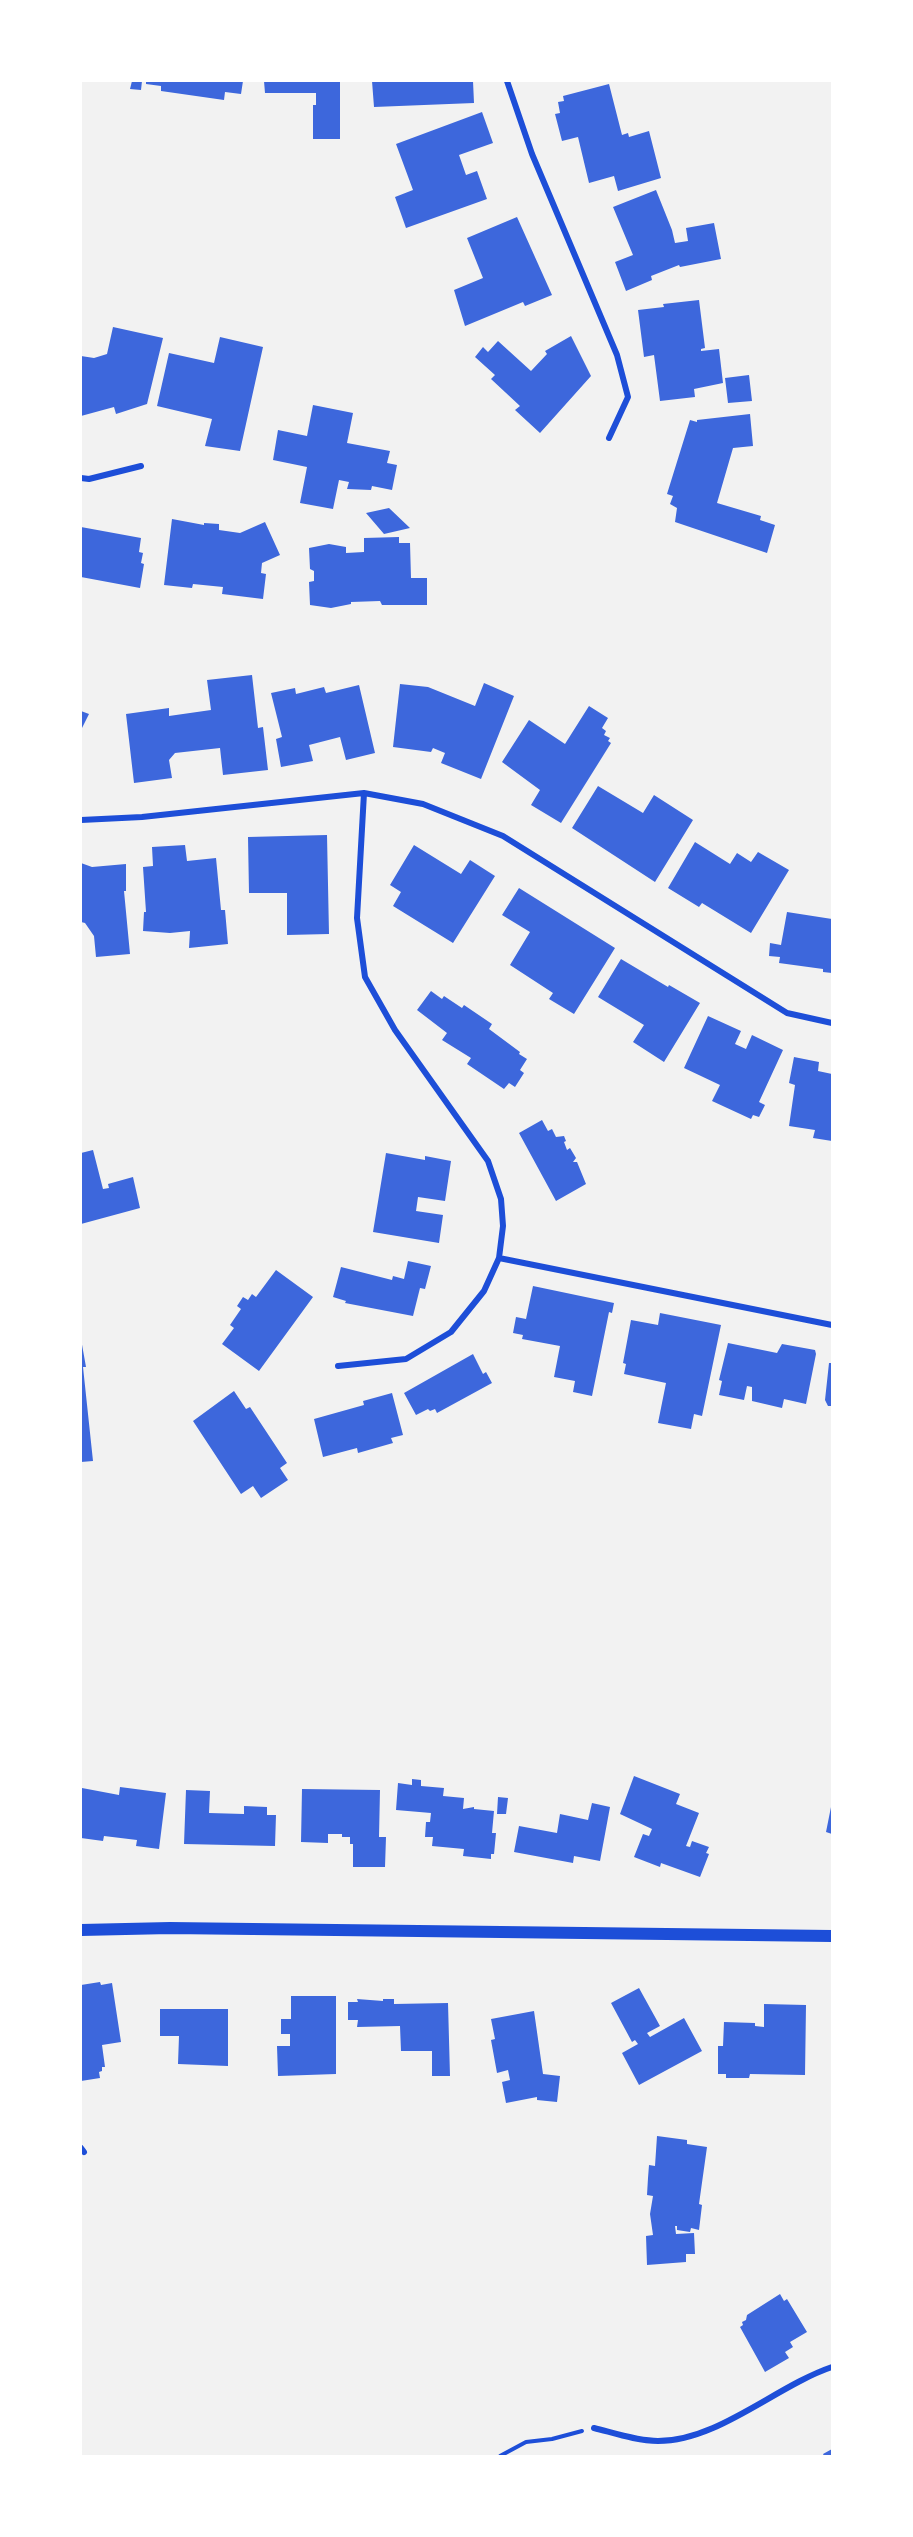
<!DOCTYPE html>
<style>
body{margin:0}
#map{position:relative;width:913px;height:2537px;overflow:hidden;background:#f2f2f2;font-family:Inter,sans-serif}
canvas{display:block}
.frame{position:absolute;inset:0;border:82px solid #fff;pointer-events:none}
</style>
<div id="map">
<canvas width="913" height="2537"></canvas>
<div class="frame"></div>
</div>
<script>
const ctx = document.querySelector('canvas').getContext('2d');
ctx.lineJoin = 'round';
function paint(path, color) {
  ctx.fillStyle = color;
  ctx.fill(path, 'evenodd');
}
function trace(path, color, width, dash) {
  ctx.strokeStyle = color;
  ctx.lineWidth = width;
  ctx.lineCap = dash ? 'butt' : 'round';
  ctx.setLineDash(dash || []);
  ctx.stroke(path);
}
paint(new Path2D(`
 M 132,81 L 142,81 L 141,90 L 130,89 Z
 M 146,81 L 243,81 L 241,94 L 225,92 L 224,100 L 161,91 L 161,86 L 146,84 Z
 M 264,81 L 340,81 L 340,139 L 313,139 L 313,105 L 316,105 L 316,93 L 265,93 Z
 M 372,81 L 473,81 L 474,103 L 374,107 Z
 M 609,84 L 622,135 L 628,133 L 629,137 L 649,131 L 661,178 L 618,191 L 614,176 L 589,183 L 578,137 L 562,141 L 555,114 L 560,113 L 558,102 L 564,101 L 563,96 Z
 M 482,112 L 493,143 L 459,155 L 466,175 L 477,171 L 487,199 L 406,228 L 395,197 L 413,190 L 396,144 Z
 M 656,190 L 672,230 L 675,243 L 688,241 L 686,228 L 714,223 L 721,259 L 680,267 L 679,265 L 651,276 L 652,280 L 626,291 L 615,262 L 633,255 L 613,207 Z
 M 517,217 L 552,295 L 525,306 L 523,302 L 465,326 L 454,290 L 483,278 L 467,238 Z
 M 699,300 L 705,348 L 701,349 L 701,351 L 719,349 L 723,383 L 694,389 L 695,397 L 660,401 L 654,355 L 644,357 L 638,310 L 664,307 L 663,304 Z
 M 113,327 L 163,338 L 147,404 L 116,414 L 114,407 L 81,416 L 81,356 L 94,358 L 107,354 Z
 M 571,336 L 591,376 L 540,433 L 515,410 L 520,406 L 491,379 L 495,375 L 475,357 L 483,347 L 488,352 L 498,341 L 531,371 L 547,354 L 545,351 Z
 M 220,337 L 263,347 L 240,451 L 205,446 L 212,419 L 157,406 L 169,353 L 214,363 Z
 M 749,375 L 752,401 L 728,403 L 725,378 Z
 M 313,405 L 353,413 L 347,443 L 390,451 L 387,463 L 397,465 L 392,490 L 372,486 L 371,490 L 347,489 L 349,482 L 339,480 L 333,509 L 300,503 L 307,467 L 273,460 L 278,430 L 307,436 Z
 M 750,414 L 753,446 L 733,448 L 717,503 L 761,516 L 760,520 L 775,525 L 767,553 L 675,522 L 677,508 L 670,504 L 673,496 L 667,494 L 690,420 L 697,422 L 697,420 Z
 M 389,508 L 410,528 L 384,534 L 366,513 Z
 M 172,519 L 204,525 L 204,523 L 219,524 L 219,530 L 240,533 L 265,522 L 280,555 L 262,563 L 261,573 L 266,574 L 263,599 L 222,594 L 223,587 L 193,584 L 192,588 L 164,585 Z
 M 81,527 L 141,538 L 139,552 L 143,553 L 141,563 L 144,564 L 140,588 L 81,577 Z
 M 399,537 L 399,543 L 410,543 L 411,578 L 427,578 L 427,605 L 382,605 L 380,601 L 351,602 L 351,604 L 331,608 L 310,605 L 309,582 L 314,581 L 314,571 L 310,569 L 309,548 L 329,544 L 346,547 L 346,553 L 364,552 L 364,538 Z
 M 252,675 L 258,728 L 263,727 L 268,770 L 223,775 L 220,748 L 175,753 L 169,760 L 172,778 L 134,783 L 126,714 L 169,708 L 169,716 L 211,710 L 207,680 Z
 M 484,683 L 514,696 L 481,779 L 441,763 L 445,753 L 433,748 L 431,752 L 393,747 L 400,684 L 428,687 L 475,706 Z
 M 359,685 L 375,753 L 346,760 L 340,737 L 309,745 L 313,761 L 281,767 L 276,739 L 282,737 L 271,693 L 295,688 L 296,694 L 324,687 L 326,693 Z
 M 589,706 L 608,718 L 602,728 L 606,731 L 604,735 L 610,738 L 608,741 L 611,743 L 561,823 L 531,805 L 540,790 L 502,762 L 529,720 L 565,744 Z
 M 81,711 L 89,714 L 81,730 Z
 M 598,786 L 643,813 L 654,795 L 693,820 L 655,882 L 572,828 Z
 M 327,835 L 329,934 L 287,935 L 287,893 L 249,893 L 248,837 Z
 M 695,842 L 730,864 L 737,853 L 751,862 L 758,852 L 789,870 L 751,933 L 702,903 L 699,907 L 668,888 Z
 M 185,845 L 187,861 L 216,858 L 221,910 L 225,910 L 228,944 L 189,948 L 190,931 L 170,933 L 143,931 L 144,912 L 146,912 L 143,867 L 153,866 L 152,847 Z
 M 414,845 L 461,874 L 470,860 L 495,876 L 453,943 L 393,906 L 401,892 L 390,885 Z
 M 81,863 L 92,867 L 126,864 L 126,891 L 124,891 L 130,954 L 96,957 L 94,936 L 85,923 L 81,922 Z
 M 519,888 L 615,948 L 574,1014 L 549,999 L 553,993 L 510,965 L 530,932 L 502,915 Z
 M 787,912 L 832,919 L 832,973 L 823,972 L 823,969 L 779,963 L 780,957 L 769,956 L 770,943 L 781,945 Z
 M 621,959 L 668,987 L 669,985 L 700,1003 L 664,1062 L 633,1042 L 644,1025 L 598,997 Z
 M 431,991 L 442,999 L 444,996 L 462,1008 L 464,1005 L 492,1024 L 489,1029 L 520,1052 L 519,1054 L 527,1059 L 520,1070 L 524,1073 L 515,1087 L 509,1083 L 504,1089 L 467,1064 L 471,1058 L 442,1040 L 447,1033 L 417,1010 Z
 M 708,1016 L 741,1031 L 735,1044 L 746,1049 L 752,1035 L 783,1050 L 759,1102 L 765,1105 L 759,1117 L 753,1115 L 751,1119 L 712,1101 L 720,1085 L 684,1068 Z
 M 794,1057 L 819,1062 L 818,1071 L 832,1074 L 832,1141 L 813,1138 L 815,1130 L 789,1126 L 795,1085 L 789,1083 Z
 M 542,1120 L 548,1131 L 552,1129 L 556,1137 L 564,1136 L 566,1141 L 564,1142 L 567,1150 L 570,1148 L 576,1158 L 573,1162 L 577,1162 L 586,1184 L 556,1201 L 519,1133 Z
 M 93,1150 L 103,1189 L 109,1188 L 108,1184 L 133,1177 L 140,1208 L 81,1224 L 81,1153 Z
 M 386,1153 L 425,1160 L 425,1156 L 451,1161 L 445,1201 L 418,1197 L 416,1211 L 443,1215 L 439,1243 L 373,1232 Z
 M 408,1261 L 431,1266 L 425,1289 L 420,1288 L 413,1316 L 345,1303 L 346,1301 L 333,1297 L 341,1267 L 392,1280 L 393,1276 L 404,1279 Z
 M 276,1270 L 313,1297 L 259,1371 L 222,1344 L 234,1328 L 230,1325 L 241,1309 L 237,1306 L 243,1297 L 248,1300 L 252,1294 L 256,1297 Z
 M 533,1286 L 614,1303 L 612,1313 L 609,1312 L 592,1396 L 573,1392 L 575,1381 L 554,1377 L 560,1346 L 522,1339 L 523,1335 L 513,1333 L 516,1317 L 526,1319 Z
 M 660,1313 L 721,1325 L 702,1416 L 694,1414 L 691,1429 L 658,1423 L 666,1383 L 624,1374 L 626,1364 L 623,1363 L 631,1320 L 658,1325 Z
 M 81,1339 L 86,1367 L 83,1367 L 93,1461 L 81,1462 Z
 M 728,1343 L 777,1353 L 782,1344 L 815,1350 L 816,1354 L 806,1404 L 784,1399 L 782,1408 L 752,1401 L 752,1387 L 747,1386 L 744,1400 L 719,1395 L 722,1381 L 719,1380 Z
 M 473,1354 L 483,1374 L 486,1372 L 492,1383 L 437,1413 L 435,1409 L 430,1411 L 428,1409 L 416,1415 L 404,1393 Z
 M 829,1363 L 832,1363 L 832,1406 L 828,1406 L 825,1400 Z
 M 234,1391 L 246,1409 L 250,1407 L 287,1463 L 280,1468 L 288,1480 L 261,1498 L 253,1486 L 241,1494 L 193,1421 Z
 M 392,1393 L 403,1435 L 391,1438 L 393,1443 L 358,1453 L 357,1448 L 323,1457 L 314,1419 L 364,1405 L 363,1401 Z
 M 634,1776 L 680,1794 L 676,1804 L 699,1813 L 686,1846 L 690,1847 L 692,1841 L 709,1847 L 706,1853 L 709,1854 L 700,1877 L 661,1863 L 660,1867 L 634,1857 L 643,1834 L 649,1836 L 652,1829 L 620,1814 Z
 M 412,1779 L 421,1780 L 421,1786 L 444,1788 L 443,1796 L 464,1798 L 463,1809 L 474,1807 L 474,1809 L 494,1811 L 492,1833 L 496,1833 L 494,1854 L 491,1854 L 491,1859 L 463,1856 L 464,1849 L 432,1846 L 433,1837 L 425,1837 L 426,1822 L 430,1822 L 431,1813 L 396,1810 L 398,1783 L 412,1785 Z
 M 120,1787 L 166,1793 L 159,1849 L 136,1846 L 137,1840 L 104,1836 L 103,1841 L 81,1838 L 82,1788 L 119,1795 Z
 M 302,1789 L 380,1790 L 379,1837 L 386,1837 L 385,1867 L 353,1867 L 353,1844 L 350,1844 L 350,1837 L 342,1837 L 342,1834 L 328,1834 L 328,1843 L 301,1842 Z
 M 186,1790 L 210,1791 L 209,1813 L 244,1814 L 244,1806 L 267,1807 L 267,1815 L 276,1815 L 275,1846 L 184,1844 Z
 M 498,1797 L 508,1798 L 506,1814 L 497,1814 Z
 M 592,1803 L 610,1807 L 600,1861 L 574,1856 L 573,1863 L 514,1852 L 519,1826 L 557,1833 L 560,1814 L 588,1820 Z
 M 831,1807 L 832,1807 L 832,1834 L 826,1832 Z
 M 100,1982 L 101,1985 L 112,1983 L 121,2042 L 102,2045 L 105,2067 L 102,2067 L 102,2071 L 99,2072 L 100,2078 L 81,2081 L 81,1985 Z
 M 639,1988 L 660,2026 L 647,2033 L 650,2037 L 684,2018 L 702,2051 L 639,2085 L 622,2053 L 638,2044 L 635,2040 L 632,2042 L 611,2003 Z
 M 291,1996 L 336,1996 L 336,2074 L 278,2076 L 277,2046 L 290,2046 L 290,2034 L 281,2034 L 281,2019 L 291,2019 Z
 M 357,1999 L 383,2001 L 383,1999 L 394,1999 L 394,2004 L 448,2003 L 450,2076 L 432,2076 L 432,2051 L 401,2051 L 400,2026 L 357,2027 L 358,2020 L 348,2020 L 348,2002 L 358,2002 Z
 M 764,2004 L 806,2005 L 805,2075 L 750,2074 L 749,2078 L 726,2078 L 726,2074 L 718,2074 L 718,2046 L 723,2046 L 724,2022 L 755,2023 L 755,2026 L 764,2027 Z
 M 160,2009 L 228,2009 L 228,2066 L 178,2064 L 179,2036 L 160,2036 Z
 M 534,2011 L 543,2074 L 560,2076 L 557,2102 L 537,2100 L 537,2097 L 506,2103 L 502,2082 L 510,2080 L 508,2070 L 497,2073 L 491,2040 L 495,2039 L 491,2019 Z
 M 657,2136 L 687,2140 L 687,2144 L 707,2147 L 699,2204 L 702,2205 L 699,2230 L 691,2228 L 690,2232 L 677,2230 L 677,2226 L 675,2226 L 676,2234 L 694,2233 L 695,2254 L 686,2254 L 686,2262 L 647,2265 L 646,2236 L 653,2235 L 650,2214 L 653,2196 L 647,2195 L 648,2178 L 649,2165 L 655,2166 Z
 M 780,2294 L 784,2301 L 787,2299 L 807,2332 L 790,2342 L 793,2347 L 785,2352 L 789,2358 L 765,2372 L 740,2327 L 743,2325 L 742,2322 L 746,2320 L 747,2315 Z
 M 832,2449 L 832,2456 L 824,2456 L 823,2454 Z`), '#3d67dc');
trace(new Path2D(`
 M 500,2456 L 526,2442 L 552,2439 L 582,2431`), '#1d4ed8', 4);
trace(new Path2D(`
 M 507,81 L 532,154 L 617,355 L 628,397 L 609,438
 M 81,478 L 89,479 L 141,466
 M 81,820 L 142,817 L 364,793 L 423,804 L 503,836 L 787,1013 L 832,1023
 M 499,1258 L 832,1325
 M 338,1366 L 406,1359 L 451,1332 L 484,1291 L 499,1258 L 503,1226 L 501,1199 L 488,1161 L 395,1030 L 365,977 L 357,918 L 364,793
 M 81,2148 L 84,2152
 M 594,2428 C 614,2433 637,2441 658,2441 C 718,2441 776,2386 832,2367`), '#1d4ed8', 6);
trace(new Path2D(`
 M 81,1930 L 170,1928 L 832,1936`), '#1d4ed8', 12);
</script>
